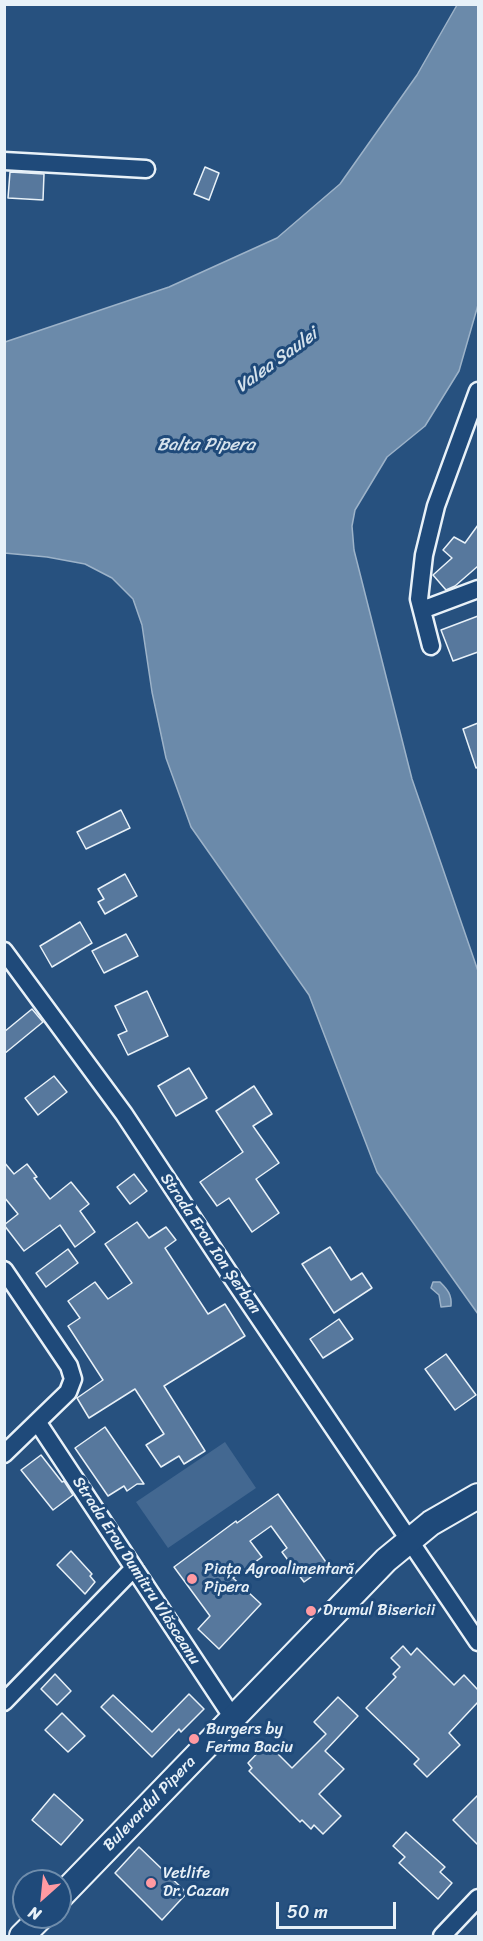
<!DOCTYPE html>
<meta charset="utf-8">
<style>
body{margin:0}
#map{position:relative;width:483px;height:1941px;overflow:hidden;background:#27517f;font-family:Sriracha,sans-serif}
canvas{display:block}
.frame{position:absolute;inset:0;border:6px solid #e8f1f8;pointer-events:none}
.north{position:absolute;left:12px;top:1869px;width:60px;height:60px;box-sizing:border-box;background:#1f4a7a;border:2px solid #6f8dac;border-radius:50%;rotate:207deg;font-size:16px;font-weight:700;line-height:24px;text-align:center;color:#e8f1f8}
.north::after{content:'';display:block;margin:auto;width:21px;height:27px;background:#ff9aa2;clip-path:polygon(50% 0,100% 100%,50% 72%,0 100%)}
.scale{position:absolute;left:276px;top:1902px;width:120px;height:27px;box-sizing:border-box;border:3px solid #e8f1f8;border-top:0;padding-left:8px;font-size:18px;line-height:21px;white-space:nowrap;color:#e8f1f8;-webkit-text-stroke:4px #1f4a7a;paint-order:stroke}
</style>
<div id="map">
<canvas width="483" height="1941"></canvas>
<div class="frame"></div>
<div class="north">N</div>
<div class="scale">50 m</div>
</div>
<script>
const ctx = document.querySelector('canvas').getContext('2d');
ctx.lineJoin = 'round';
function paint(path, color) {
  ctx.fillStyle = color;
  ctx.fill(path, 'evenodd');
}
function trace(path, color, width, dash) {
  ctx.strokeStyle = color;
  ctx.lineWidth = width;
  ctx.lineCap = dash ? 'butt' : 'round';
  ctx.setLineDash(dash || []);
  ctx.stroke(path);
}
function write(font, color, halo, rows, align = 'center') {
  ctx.font = font + ' Sriracha,sans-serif';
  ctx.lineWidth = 6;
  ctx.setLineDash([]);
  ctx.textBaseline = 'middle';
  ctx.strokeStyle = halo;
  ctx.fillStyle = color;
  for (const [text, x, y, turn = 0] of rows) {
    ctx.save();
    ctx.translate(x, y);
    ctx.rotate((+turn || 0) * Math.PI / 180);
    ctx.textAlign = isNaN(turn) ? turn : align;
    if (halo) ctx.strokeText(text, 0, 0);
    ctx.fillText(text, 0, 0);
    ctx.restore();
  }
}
paint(new Path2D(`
 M 225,1442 L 256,1488 L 168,1548 L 136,1502 Z`), '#436891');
const water = new Path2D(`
 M 457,5 L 478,5 L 478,305 L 459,371 L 425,426 L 387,457 L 355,510 L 352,526 L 354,550 L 412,779 L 478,971 L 478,1314 L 377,1172 L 309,995 L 191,827 L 166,758 L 152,692 L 142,625 L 133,599 L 112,578 L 85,564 L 47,557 L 4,553 L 5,342 L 169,287 L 277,238 L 340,184 L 417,75 Z
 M 433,1282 L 440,1282 C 448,1290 452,1295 451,1306 L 441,1307 L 439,1295 L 431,1288 Z`);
paint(water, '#6b8aaa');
trace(water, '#9db3c9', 1.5);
const building = new Path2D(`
 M 205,167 L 219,173 L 209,200 L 194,194 Z
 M 10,172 L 44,174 L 43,200 L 8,198 Z
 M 478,525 L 478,566 L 455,586 L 446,590 L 433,575 L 452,558 L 443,550 L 454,537 L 465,543 Z
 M 478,616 L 478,652 L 453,661 L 441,630 Z
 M 478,723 L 478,767 L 476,768 L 463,729 Z
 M 121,810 L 130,828 L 86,849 L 77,832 Z
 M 125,874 L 137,896 L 105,914 L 98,902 L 104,899 L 98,889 Z
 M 80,922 L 92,943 L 52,967 L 40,946 Z
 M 126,934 L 138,956 L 104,973 L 92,951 Z
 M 147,991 L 168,1036 L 128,1055 L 118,1035 L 127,1031 L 115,1006 Z
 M 32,1009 L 43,1022 L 4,1054 L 4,1032 Z
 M 189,1068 L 207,1098 L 176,1116 L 158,1086 Z
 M 54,1076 L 67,1092 L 38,1115 L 25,1098 Z
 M 254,1086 L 272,1114 L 253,1126 L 279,1163 L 256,1179 L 279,1213 L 252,1232 L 229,1198 L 217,1206 L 200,1182 L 243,1152 L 216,1111 Z
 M 4,1162 L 14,1174 L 27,1164 L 37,1177 L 34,1178 L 50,1199 L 71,1182 L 89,1204 L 80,1211 L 95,1232 L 75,1247 L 60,1225 L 24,1251 L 4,1225 L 18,1214 L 4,1197 Z
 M 134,1174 L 147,1191 L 130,1204 L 117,1187 Z
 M 137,1222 L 149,1238 L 166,1227 L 176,1240 L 165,1248 L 208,1314 L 225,1304 L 245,1336 L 164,1386 L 205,1451 L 184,1464 L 179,1456 L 161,1467 L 146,1445 L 164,1434 L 135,1389 L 89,1418 L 77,1398 L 103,1380 L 68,1326 L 80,1318 L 68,1301 L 95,1282 L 108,1299 L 132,1283 L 105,1244 Z
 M 330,1247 L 351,1280 L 362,1273 L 372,1288 L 334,1313 L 302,1264 Z
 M 68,1249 L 78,1263 L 46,1287 L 36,1273 Z
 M 339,1319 L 353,1339 L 323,1358 L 310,1339 Z
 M 446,1354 L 476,1395 L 455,1410 L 425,1369 Z
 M 105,1427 L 144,1484 L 137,1484 L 127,1491 L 124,1486 L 108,1496 L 75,1448 Z
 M 41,1455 L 62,1482 L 64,1481 L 73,1495 L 53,1510 L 21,1470 Z
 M 278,1494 L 328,1565 L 304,1582 L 282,1552 L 287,1548 L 271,1526 L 250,1541 L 262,1557 L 233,1578 L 261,1604 L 219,1649 L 198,1629 L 210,1616 L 174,1567 L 236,1521 L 237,1523 Z
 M 71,1551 L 92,1574 L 90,1576 L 95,1582 L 85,1594 L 57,1565 Z
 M 403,1646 L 411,1655 L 417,1648 L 454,1685 L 464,1675 L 478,1690 L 478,1702 L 449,1733 L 460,1745 L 427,1777 L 414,1764 L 419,1759 L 366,1708 L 396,1677 L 393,1674 L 400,1667 L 391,1658 Z
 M 55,1674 L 71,1691 L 57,1705 L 41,1689 Z
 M 189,1694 L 204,1709 L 181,1732 L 179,1729 L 152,1757 L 101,1707 L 113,1695 L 152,1732 Z
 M 338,1697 L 358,1716 L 325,1751 L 344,1769 L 319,1794 L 341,1816 L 323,1834 L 314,1825 L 311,1829 L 302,1820 L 300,1822 L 249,1771 L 252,1768 L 248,1763 L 267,1743 L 292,1768 L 326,1734 L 314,1722 Z
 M 62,1713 L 85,1736 L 68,1752 L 45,1730 Z
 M 54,1794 L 83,1820 L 61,1845 L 32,1820 Z
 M 478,1795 L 478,1845 L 453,1820 Z
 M 406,1832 L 445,1867 L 440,1872 L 452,1883 L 438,1899 L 399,1863 L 405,1857 L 393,1846 Z
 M 139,1847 L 187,1893 L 162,1920 L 115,1873 Z`);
paint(building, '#57789d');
trace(building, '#e8f1f8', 1.5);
const street = new Path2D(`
 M 4,161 L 146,169
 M 422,610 L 478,589
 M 431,646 L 419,599 L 424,555 L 436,506 L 478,391
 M 4,951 L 124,1114 L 231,1276 L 478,1642
 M 4,1270 L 69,1366 L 73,1379 L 68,1392 L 4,1454
 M 38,1423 L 233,1718
 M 4,1702 L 134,1568
 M 442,1936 L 478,1898`);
const secondary = new Path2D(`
 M 60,1897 L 386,1560 L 431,1523 L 478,1496
 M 22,1936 L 41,1917`);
trace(street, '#e8f1f8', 21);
trace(secondary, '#e8f1f8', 28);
trace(street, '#1f4a7a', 16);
trace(secondary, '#1f4a7a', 24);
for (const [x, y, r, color] of [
 [192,1579,6,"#ff9aa2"],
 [311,1611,6,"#ff9aa2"],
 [194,1739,6,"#ff9aa2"],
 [151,1883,6,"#ff9aa2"]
]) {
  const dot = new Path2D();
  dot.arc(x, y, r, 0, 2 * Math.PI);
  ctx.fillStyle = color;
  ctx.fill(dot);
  trace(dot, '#1f4a7a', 2);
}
write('16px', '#e8f1f8', '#1f4a7a', [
 ["Strada Erou Ion Șerban",210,1244,56],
 ["Strada Erou Dumitru Vlăsceanu",136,1571,57],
 ["Bulevardul Pipera",150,1804,-46]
]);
write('16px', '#e8f1f8', '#1f4a7a', [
 ["Piața Agroalimentară",204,1570],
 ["Pipera",204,1588],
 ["Drumul Bisericii",323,1611],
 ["Burgers by",206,1730],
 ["Ferma Baciu",206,1748],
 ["Vetlife",163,1874],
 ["Dr. Cazan",163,1892]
], 'left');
write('italic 18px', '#d5e2ec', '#1f4a7a', [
 ["Valea Saulei",277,361,-36],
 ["Balta Pipera",206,445]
]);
</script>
